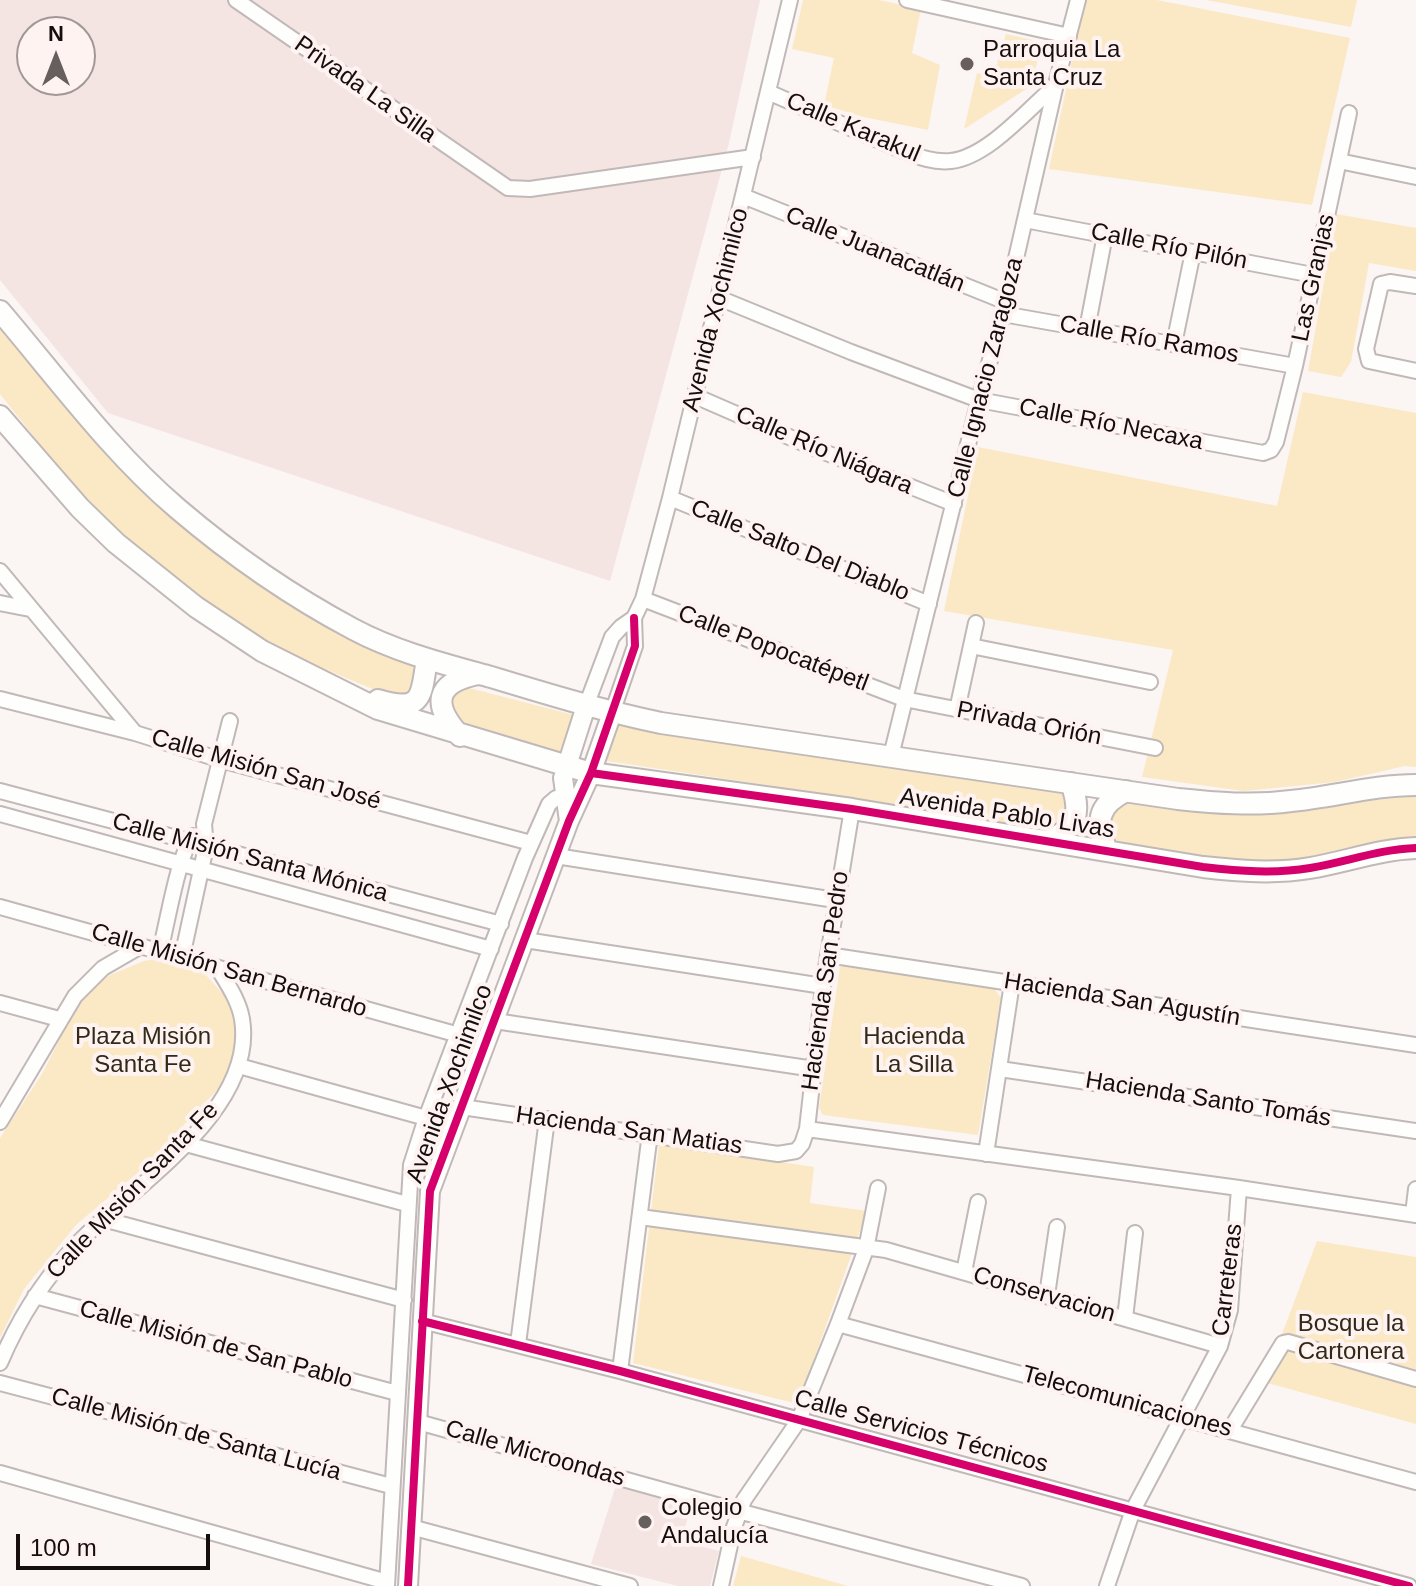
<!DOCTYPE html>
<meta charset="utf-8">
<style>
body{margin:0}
#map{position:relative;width:1416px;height:1586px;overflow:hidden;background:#fbf5f4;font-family:Helvetica,sans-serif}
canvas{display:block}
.north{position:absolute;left:16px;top:16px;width:80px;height:80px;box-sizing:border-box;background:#fef3f1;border:2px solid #a19796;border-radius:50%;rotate:0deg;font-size:22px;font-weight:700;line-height:32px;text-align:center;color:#160e0d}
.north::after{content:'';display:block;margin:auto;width:28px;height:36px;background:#665f5e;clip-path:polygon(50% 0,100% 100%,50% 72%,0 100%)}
.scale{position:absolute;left:16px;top:1534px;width:194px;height:36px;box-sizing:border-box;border:4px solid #160e0d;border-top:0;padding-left:10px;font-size:24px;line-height:28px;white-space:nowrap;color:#160e0d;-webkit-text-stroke:6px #fef3f1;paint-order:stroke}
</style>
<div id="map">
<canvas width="1416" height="1586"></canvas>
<div class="north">N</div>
<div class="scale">100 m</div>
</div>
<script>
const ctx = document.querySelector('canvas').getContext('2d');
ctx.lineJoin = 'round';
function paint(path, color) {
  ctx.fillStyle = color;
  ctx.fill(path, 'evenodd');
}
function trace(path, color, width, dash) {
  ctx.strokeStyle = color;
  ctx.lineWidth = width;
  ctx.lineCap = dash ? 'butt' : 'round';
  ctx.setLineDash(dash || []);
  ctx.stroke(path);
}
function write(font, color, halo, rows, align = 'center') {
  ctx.font = font + ' Helvetica,sans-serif';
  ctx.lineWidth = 8;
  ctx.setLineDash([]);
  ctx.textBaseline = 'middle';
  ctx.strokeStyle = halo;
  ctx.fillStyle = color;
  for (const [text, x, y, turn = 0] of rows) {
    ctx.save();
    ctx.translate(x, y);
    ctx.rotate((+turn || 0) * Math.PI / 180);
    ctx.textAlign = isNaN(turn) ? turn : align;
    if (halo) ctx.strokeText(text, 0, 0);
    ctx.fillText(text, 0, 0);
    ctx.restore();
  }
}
paint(new Path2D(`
 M 0,0 L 760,0 L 729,143 L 610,581 L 108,413 L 0,280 ZM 32,32 L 80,32 L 80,80 L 32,80 Z
 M 616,1485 L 691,1503 L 682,1541 L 719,1551 L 710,1586 L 678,1586 L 591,1564 Z`), '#f4e5e3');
paint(new Path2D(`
 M 803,0 L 879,0 L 921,9 L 912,53 L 940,65 L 928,130 L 863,117 L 824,105 L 834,58 L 792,49 Z
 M 1085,0 L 1157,0 L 1350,38 L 1312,205 L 1049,169 Z
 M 1206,0 L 1357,0 L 1351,27 Z
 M 1006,34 L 1042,42 L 1031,86 L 964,129 L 977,73 L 993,77 Z
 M 1336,214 L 1416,228 L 1416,271 L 1369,263 L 1351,362 L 1341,377 L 1308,371 Z
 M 0,320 L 121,467 L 412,664 L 417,672 L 410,692 L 394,698 L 284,652 L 209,604 L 121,534 L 61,471 L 0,394 Z
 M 1303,392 L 1416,413 L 1416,767 L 1405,766 L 1335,782 L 1244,791 L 1142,777 L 1173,650 L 944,611 L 978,447 L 1277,506 Z
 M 469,688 L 578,716 L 564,755 L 457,720 C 450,704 450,694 469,688 Z
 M 616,724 L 1053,790 L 1062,793 L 1067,798 L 1067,821 L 1050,831 L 1044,830 L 919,808 L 607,761 L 604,754 Z
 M 1416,796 L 1416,836 C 1377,840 1340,854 1301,858 C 1240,865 1178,854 1118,843 L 1112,838 L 1107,817 L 1121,801 L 1275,814 L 1366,801 Z
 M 161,958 L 190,964 L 206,975 L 231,1003 L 236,1026 L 232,1062 L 220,1087 L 142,1169 L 76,1225 L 24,1289 L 0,1338 L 0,1138 L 42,1074 L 80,999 L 93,985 L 110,975 L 144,961 Z
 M 849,963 L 994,988 L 1001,998 L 978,1135 L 823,1115 L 819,1108 L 840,967 Z
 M 659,1144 L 814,1167 L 810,1203 L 867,1211 L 798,1404 L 633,1363 Z
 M 1317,1241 L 1416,1257 L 1416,1424 L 1264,1382 Z
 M 741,1556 L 848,1586 L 733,1586 Z`), '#fbe9c5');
const minor = new Path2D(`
 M 236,0 L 508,188 L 530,189 L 753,157
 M 907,0 L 1069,36
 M 768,92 L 903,151 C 918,157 935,163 951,161 C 988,157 1028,109 1056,85
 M 1339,161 L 1416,177
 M 743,196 L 1006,302
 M 1025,220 L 1313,275
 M 1416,286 L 1390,282 L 1381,284 L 1366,349 L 1369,361 L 1416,371
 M 719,298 L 851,352 L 979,400 L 1263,453 L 1271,450 L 1276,442 L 1295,366 L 1349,113
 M 1003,314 L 1295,366
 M 1087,329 L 1105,235
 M 1174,344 L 1193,252
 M 695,396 L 819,450 L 954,504
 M 670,498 L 929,604
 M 0,571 L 135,733
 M 643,599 L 904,699 L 1155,748
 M 0,603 L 30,609
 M 971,646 L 1150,682
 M 0,699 L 135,733 L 221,760 L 531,843
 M 586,706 L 612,637 L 621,627 L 634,618 L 643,599 L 670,498 L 790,0
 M 957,710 L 976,623
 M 612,713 L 635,646 L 634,618
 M 891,756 L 979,400 L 1006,302 L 1056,84 L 1078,0
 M 0,791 L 501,924
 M 0,814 L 491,949
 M 556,856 L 835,900
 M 0,907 L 459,1035
 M 525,940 L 823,986
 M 160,951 C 167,925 178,855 193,836
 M 828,955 L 1416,1045
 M 182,957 L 206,847 L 204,824 L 230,721
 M 0,1003 L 59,1019
 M 495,1021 L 814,1069
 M 239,1066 L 426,1118
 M 1000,1069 L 1416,1131
 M 462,1107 L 778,1154 L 796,1151 L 802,1144 L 807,1129 L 823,986 L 852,809
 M 0,1122 L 75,996 L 103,968 L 141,946
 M 807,1129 L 1239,1188 L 1416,1215
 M 186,1144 L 407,1204
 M 986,1154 L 1012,983
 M 1413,1214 L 1416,1189
 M 640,1217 L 886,1250 L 1220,1346
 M 103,1219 L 404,1300
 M 964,1272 L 978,1202
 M 1047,1295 L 1057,1227
 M 35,1296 L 397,1393
 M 1125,1318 L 1135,1233
 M 422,1321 L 620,1371 L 1409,1586
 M 838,1324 L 1416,1482
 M 518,1344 L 547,1119
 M 0,1363 C 19,1318 45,1277 80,1241 C 134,1185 257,1110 242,1019 C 239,1001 228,985 219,970
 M 620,1371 L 650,1133
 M 0,1383 L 391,1486
 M 418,1422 L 738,1511 L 1022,1586
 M 1230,1430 L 1283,1343 L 1288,1342 L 1416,1379
 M 0,1473 L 387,1582
 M 411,1527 L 630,1586
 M 387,1586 L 411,1165 L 426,1118 L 525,858 L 549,804 L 556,798 L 573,800
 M 721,1586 L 734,1527 L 744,1500 L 799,1420 L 838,1324 L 866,1249 L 878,1188
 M 1107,1586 L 1133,1510 L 1220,1346 L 1230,1310 L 1239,1188`);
const tertiary = new Path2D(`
 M 569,821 L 563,778 L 586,706
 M 408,1586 L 430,1191 L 569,821 L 591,773 L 612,713`);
const secondary = new Path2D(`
 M 0,311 C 57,378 111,452 178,509 C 232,555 291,596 353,629 C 396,652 444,664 491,677 C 547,694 603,711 661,723 L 1178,799 C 1216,803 1253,806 1291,801 C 1333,797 1374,785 1416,785
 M 0,416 L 80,508 L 116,543 L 196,607 L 262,651 L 378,709 L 591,773 L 852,809 L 1203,867 C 1239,871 1274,874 1310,868 C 1346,862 1380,849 1416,848
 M 378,700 C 425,714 421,693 427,659
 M 460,736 C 432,705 434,683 478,674
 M 1047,841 C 1077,829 1082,813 1071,783
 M 1107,851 C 1096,822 1096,806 1126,791`);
trace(minor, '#c0b9b8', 18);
trace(tertiary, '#c0b9b8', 22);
trace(secondary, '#c0b9b8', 24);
trace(minor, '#fefefd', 14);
trace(tertiary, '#fefefd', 18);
trace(secondary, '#fefefd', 20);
trace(new Path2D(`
 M 591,773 L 852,809 L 1203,867 C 1239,871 1274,874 1310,868 C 1346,862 1380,849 1416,848
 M 422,1321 L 620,1371 L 1409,1586
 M 408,1586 L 430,1191 L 569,821 L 591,773 L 635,646 L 634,618`), '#d6006c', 8);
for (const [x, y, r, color] of [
 [967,64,8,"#665f5e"],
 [645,1522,8,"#665f5e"]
]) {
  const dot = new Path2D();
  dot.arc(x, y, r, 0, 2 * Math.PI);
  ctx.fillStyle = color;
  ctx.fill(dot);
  trace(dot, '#fef3f1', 3);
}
write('24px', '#160e0d', '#fef3f1', [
 ["Parroquia La",983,50],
 ["Santa Cruz",983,78],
 ["Colegio",661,1508],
 ["Andalucía",661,1536]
], 'left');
write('24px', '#160e0d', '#fef3f1', [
 ["Privada La Silla",365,90,35],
 ["Calle Karakul",853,128,23],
 ["Calle Río Pilón",1169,247,11],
 ["Calle Juanacatlán",875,250,22],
 ["Las Granjas",1314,278,-78],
 ["Avenida Xochimilco",716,310,-76],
 ["Calle Río Ramos",1149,340,10],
 ["Calle Ignacio Zaragoza",986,378,-76],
 ["Calle Río Necaxa",1111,425,11],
 ["Calle Río Niágara",824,451,23],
 ["Calle Salto Del Diablo",800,551,22],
 ["Calle Popocatépetl",773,649,21],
 ["Privada Orión",1029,724,11],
 ["Calle Misión San José",266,770,16],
 ["Avenida Pablo Livas",1007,814,9],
 ["Calle Misión Santa Mónica",250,858,15],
 ["Calle Misión San Bernardo",229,971,16],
 ["Hacienda San Pedro",826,981,-82],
 ["Hacienda San Agustín",1122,1000,9],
 ["Avenida Xochimilco",450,1084,-70],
 ["Hacienda Santo Tomás",1208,1100,9],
 ["Hacienda San Matias",629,1131,8],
 ["Calle Misión Santa Fe",133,1191,-46],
 ["Carreteras",1228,1280,-83],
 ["Conservacion",1044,1295,16],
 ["Calle Misión de San Pablo",216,1345,15],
 ["Telecomunicaciones",1127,1402,15],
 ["Calle Servicios Técnicos",921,1432,15],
 ["Calle Misión de Santa Lucía",196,1435,15],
 ["Calle Microondas",535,1454,16]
]);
write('24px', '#312a18', '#fef3f1', [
 ["Plaza Misión",143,1037],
 ["Santa Fe",143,1065],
 ["Hacienda",914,1037],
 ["La Silla",914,1065],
 ["Bosque la",1351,1324],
 ["Cartonera",1351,1352]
]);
</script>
